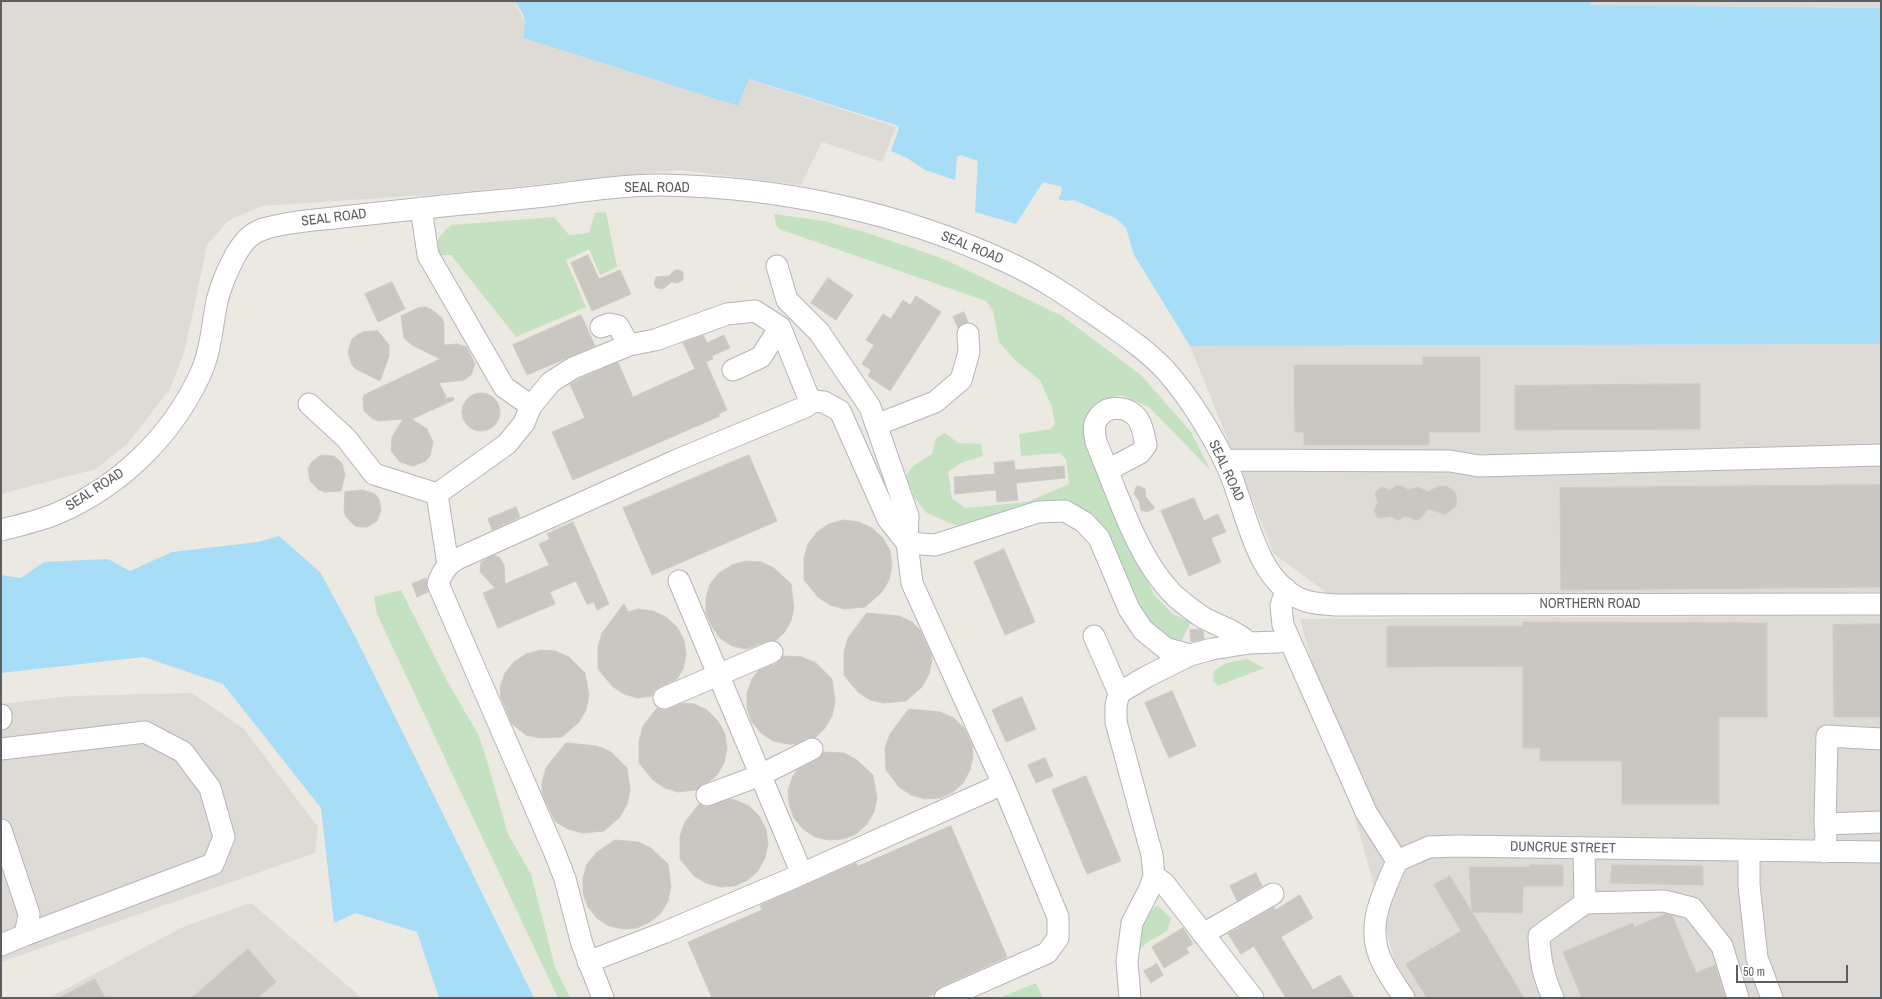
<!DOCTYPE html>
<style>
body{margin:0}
#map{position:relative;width:1882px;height:999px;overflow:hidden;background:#ece9e2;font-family:"Archivo Narrow",sans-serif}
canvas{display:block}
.frame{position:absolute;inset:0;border:2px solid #5b5f62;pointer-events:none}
.scale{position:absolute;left:1736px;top:965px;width:112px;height:18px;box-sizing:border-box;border:2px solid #5b5f62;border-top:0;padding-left:5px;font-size:12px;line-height:14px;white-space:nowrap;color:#5b5f62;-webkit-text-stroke:3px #fff;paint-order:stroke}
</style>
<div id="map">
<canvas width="1882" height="999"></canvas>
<div class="frame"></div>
<div class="scale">50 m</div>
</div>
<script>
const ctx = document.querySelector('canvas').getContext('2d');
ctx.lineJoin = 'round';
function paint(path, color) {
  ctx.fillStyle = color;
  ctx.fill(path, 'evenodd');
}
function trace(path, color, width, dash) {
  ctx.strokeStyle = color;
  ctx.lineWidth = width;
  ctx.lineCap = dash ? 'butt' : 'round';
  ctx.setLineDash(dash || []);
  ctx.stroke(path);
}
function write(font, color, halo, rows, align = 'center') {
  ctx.font = font + ' "Archivo Narrow",sans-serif';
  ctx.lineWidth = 4;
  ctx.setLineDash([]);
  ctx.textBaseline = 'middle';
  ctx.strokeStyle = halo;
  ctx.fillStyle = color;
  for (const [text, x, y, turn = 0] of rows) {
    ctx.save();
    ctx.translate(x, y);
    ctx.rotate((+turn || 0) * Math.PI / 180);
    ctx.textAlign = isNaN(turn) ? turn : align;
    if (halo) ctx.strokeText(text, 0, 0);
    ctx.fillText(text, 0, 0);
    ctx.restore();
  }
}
paint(new Path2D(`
 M 1,1 L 514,1 L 526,25 L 523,38 L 738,106 L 748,79 L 896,127 L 882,162 L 822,142 L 801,185 L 680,170 L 441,194 L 262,206 L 228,221 L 207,245 L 185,350 L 170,389 L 128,443 L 96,469 L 1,494 Z
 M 1590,1 L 1881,1 L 1881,8 L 1590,5 Z
 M 1881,344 L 1881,592 L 1334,598 L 1274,554 L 1190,346 Z
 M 1881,615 L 1881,998 L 1416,998 L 1395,962 L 1300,619 Z
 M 192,693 L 244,729 L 318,827 L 315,853 L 1,962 L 1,704 L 71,696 Z
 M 251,903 L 362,998 L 49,998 L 185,926 Z`), '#dedbd7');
paint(new Path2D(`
 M 606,212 L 617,267 L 600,275 L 589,249 L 566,260 L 586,307 L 516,337 L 451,255 L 440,255 C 432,242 441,234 451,225 L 554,217 L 569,235 L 589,233 L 595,213 Z
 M 774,214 L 824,221 L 868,233 L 944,259 L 1062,316 L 1141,375 L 1191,432 L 1211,471 L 1149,407 L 1121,395 L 1099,401 L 1084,421 L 1087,450 L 1154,595 L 1173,614 L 1191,622 L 1179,645 L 1158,634 L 1066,501 L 1045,501 L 968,524 L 954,525 L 927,513 L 915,499 L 906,476 L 913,466 L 932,454 L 936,438 L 945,433 L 958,443 L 981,444 L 983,456 L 961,463 L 948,472 L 952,498 L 965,508 L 1027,502 L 1069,484 L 1066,459 L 1060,453 L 1021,456 L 1019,434 L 1051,429 L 1055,424 L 1052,407 L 1040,380 L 1016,361 L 999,342 L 993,311 L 986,301 L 779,229 L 776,225 Z
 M 401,590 L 447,681 L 478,734 L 485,754 L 508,834 L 531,874 L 555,967 L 570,998 L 558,998 L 377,614 L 374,597 Z
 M 1247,659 L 1264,668 L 1218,686 L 1213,681 L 1214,671 L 1226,663 Z
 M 1157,905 L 1171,918 L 1167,931 L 1145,944 L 1138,952 L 1143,919 Z
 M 1036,983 L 1043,998 L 999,998 Z`), '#c4e2c1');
paint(new Path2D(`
 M 514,1 L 1590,1 L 1590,5 L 1881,8 L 1881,344 L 1190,346 L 1134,255 L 1126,228 L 1117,219 L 1074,200 L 1066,201 L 1058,199 L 1061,194 L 1062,187 L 1043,182 L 1016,224 L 975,212 L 978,161 L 960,155 L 957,157 L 955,180 L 925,170 L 907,158 L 891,151 L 899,128 L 896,125 L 749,79 L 738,106 L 523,38 C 527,21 525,15 514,1 Z
 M 279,536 L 320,572 L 356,638 L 534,998 L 439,998 L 417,932 L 356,913 L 334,923 L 321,808 L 223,684 L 144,657 L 1,673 L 1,575 L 21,578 L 44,562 L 108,559 L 130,571 L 172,552 L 258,542 Z`), '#a7ddf7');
const building = new Path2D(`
 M 588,255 L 599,279 L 620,270 L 631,294 L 592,311 L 571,263 Z
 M 675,270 L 679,270 L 683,272 L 683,280 L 677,283 L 671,282 L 663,289 L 657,288 L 654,284 L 656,277 L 669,276 Z
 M 828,278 L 853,295 L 836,320 L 811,303 Z
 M 392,282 L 405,309 L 378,322 L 365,294 Z
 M 916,296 L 941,312 L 890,391 L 868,376 L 871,370 L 862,364 L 874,345 L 866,340 L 883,314 L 891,319 L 903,300 L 910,305 Z
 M 425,307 L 431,309 L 442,318 L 444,324 L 444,345 L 457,344 L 467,347 L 475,364 L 471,375 L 464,380 L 439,383 L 446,396 L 443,399 L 453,397 L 454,400 L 412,419 L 427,429 L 433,442 L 430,456 L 426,461 L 413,466 L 400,462 L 391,451 L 392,437 L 403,419 L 379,421 L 373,419 L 364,411 L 363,398 L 364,395 L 440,359 L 412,345 L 404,338 L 401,316 L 418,308 Z
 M 964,312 L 968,322 L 962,324 L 958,328 L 953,317 Z
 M 581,315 L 595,346 L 527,375 L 513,345 Z
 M 378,331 L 389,345 L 389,356 L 380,381 L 356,369 L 352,365 L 348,352 L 352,339 L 357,335 L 363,332 Z
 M 703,335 L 707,343 L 724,335 L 730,348 L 712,356 L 713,359 L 706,362 L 727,410 L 718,414 L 720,416 L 573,480 L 552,432 L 585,418 L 570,384 L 579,379 L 618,362 L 633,397 L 695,369 L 683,343 Z
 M 1423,357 L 1480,357 L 1480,432 L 1429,432 L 1429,445 L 1304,445 L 1304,432 L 1295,432 L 1294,365 L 1423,365 Z
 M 1700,384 L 1700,429 L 1515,430 L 1515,386 Z
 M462 412a19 19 0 1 1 38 0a19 19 0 1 1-38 0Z
 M 321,455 L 334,456 L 342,463 L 345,475 L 341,491 L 325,492 L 319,490 L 310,481 L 308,469 L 311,463 Z
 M 749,455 L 777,521 L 652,575 L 623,508 Z
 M 1014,461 L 1015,470 L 1064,466 L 1065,478 L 1016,483 L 1018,500 L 997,502 L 996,490 L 955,494 L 954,477 L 995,474 L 994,463 Z
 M 1881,485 L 1881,587 L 1561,590 L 1560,488 Z
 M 1139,486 L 1145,489 L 1146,497 L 1155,508 L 1147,512 L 1141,510 L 1139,501 L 1134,494 L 1136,487 Z
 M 1397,486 L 1402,486 L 1408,490 L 1418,487 L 1428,492 L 1439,486 L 1448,487 L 1455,492 L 1457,501 L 1456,506 L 1449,512 L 1445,514 L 1428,509 L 1421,518 L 1416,520 L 1405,516 L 1398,520 L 1390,516 L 1382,518 L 1377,517 L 1374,510 L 1378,502 L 1375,494 L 1377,490 L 1383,487 L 1389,490 Z
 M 363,490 L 375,494 L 379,499 L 381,510 L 377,521 L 367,527 L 361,527 L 355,526 L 346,517 L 344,511 L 345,492 Z
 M 1194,498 L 1204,521 L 1218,514 L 1226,532 L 1211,538 L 1221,562 L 1189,576 L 1161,511 Z
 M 516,507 L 520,517 L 492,530 L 488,519 Z
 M 844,520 L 859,522 L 872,528 L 883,538 L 890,551 L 892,566 L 889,580 L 882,592 L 865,607 L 844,609 L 830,605 L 818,597 L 804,580 L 804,558 L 808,544 L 817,532 L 829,524 Z
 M 573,522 L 609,604 L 597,610 L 594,602 L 587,604 L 576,581 L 550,592 L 555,604 L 498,628 L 483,593 L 495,588 L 480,572 L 481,562 L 494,555 L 500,558 L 504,565 L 505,584 L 549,565 L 539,544 L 550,539 L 547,534 Z
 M 1004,549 L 1035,622 L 1005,635 L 974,562 Z
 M 746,561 L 761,562 L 774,568 L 791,584 L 794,607 L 791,621 L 784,633 L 775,641 L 768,641 L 746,649 L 732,646 L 720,638 L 712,627 L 706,613 L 706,598 L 710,584 L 719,573 L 732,565 Z
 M 426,578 L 428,592 L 417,597 L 412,584 Z
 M 624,604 L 628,612 L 638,609 L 653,611 L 666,617 L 677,627 L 684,640 L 686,655 L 683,669 L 677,679 L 659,687 L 654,691 L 652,696 L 638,698 L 624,694 L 612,686 L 598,669 L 598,647 L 602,633 Z
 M 867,613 L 899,616 L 912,622 L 920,630 L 931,654 L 932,660 L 929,674 L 922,687 L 906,701 L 884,703 L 870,700 L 858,692 L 844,675 L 844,652 L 848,638 Z
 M 1523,622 L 1767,623 L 1767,717 L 1719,717 L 1719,804 L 1622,804 L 1622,761 L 1540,761 L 1540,748 L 1523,748 L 1523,666 L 1387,667 L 1387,626 L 1523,626 Z
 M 1881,624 L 1881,717 L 1834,717 L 1833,625 Z
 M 1199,629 L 1203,631 L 1204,639 L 1191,642 L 1190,630 Z
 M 541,650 L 555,651 L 569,657 L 585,673 L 589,696 L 586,710 L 579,722 L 562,737 L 540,738 L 526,735 L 512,724 L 501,698 L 500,687 L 505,673 L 514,662 L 526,654 Z
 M 783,656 L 802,657 L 816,663 L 832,679 L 835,702 L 832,716 L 825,728 L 815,738 L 807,738 L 796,744 L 787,744 L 773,741 L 761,733 L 752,722 L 747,708 L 747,693 L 752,679 L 758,671 L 777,663 Z
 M 1172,691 L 1196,746 L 1169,758 L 1145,703 Z
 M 1022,697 L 1036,729 L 1006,742 L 992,710 Z
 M 682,703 L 694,704 L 707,710 L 718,721 L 725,734 L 727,749 L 724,763 L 717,775 L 710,781 L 702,784 L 696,790 L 678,792 L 665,788 L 653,780 L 639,763 L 639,741 L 643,726 L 657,708 L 663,710 L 668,709 Z
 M 909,709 L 940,712 L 954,718 L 964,728 L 972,744 L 973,756 L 970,770 L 963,783 L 953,792 L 940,798 L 925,799 L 911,795 L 899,787 L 886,770 L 885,748 L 890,734 Z
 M 566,743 L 597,746 L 611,752 L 627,768 L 630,790 L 627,804 L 620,817 L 604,831 L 582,833 L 568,829 L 556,822 L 553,817 L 542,793 L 542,782 L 546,768 Z
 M 823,752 L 844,753 L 857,760 L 873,775 L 877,798 L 874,812 L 867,824 L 856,834 L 843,839 L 829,840 L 815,837 L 803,829 L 794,818 L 789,804 L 788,790 L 793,776 L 797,770 L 818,759 Z
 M 1045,758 L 1053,776 L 1036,783 L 1028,765 Z
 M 1086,776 L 1121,861 L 1087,874 L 1052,790 Z
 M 730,799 L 735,800 L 749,806 L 759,816 L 766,829 L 768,844 L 765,858 L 758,871 L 748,880 L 734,886 L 720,887 L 706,883 L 694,876 L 680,859 L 680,836 L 685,822 L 699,804 L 705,807 L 711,806 Z
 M 951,826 L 1007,957 L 940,987 L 934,994 L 925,998 L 712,998 L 688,942 L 762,910 L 760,905 L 856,863 L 858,866 Z
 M 615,840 L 638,842 L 651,848 L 668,864 L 671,887 L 668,901 L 661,913 L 650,922 L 637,928 L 623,929 L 609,926 L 597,918 L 588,907 L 583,893 L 583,878 L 587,864 L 596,853 Z
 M 1530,865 L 1563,865 L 1563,886 L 1523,886 L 1522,913 L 1472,912 L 1469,867 L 1530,867 Z
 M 1612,865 L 1703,866 L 1703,885 L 1611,883 Z
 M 1256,873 L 1262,886 L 1237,901 L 1230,886 Z
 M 1450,876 L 1472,912 L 1524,998 L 1427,998 L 1406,964 L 1461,931 L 1434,885 Z
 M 1300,895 L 1313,918 L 1281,937 L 1313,990 L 1340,975 L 1354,998 L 1286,998 L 1254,946 L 1241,954 L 1228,934 L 1274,907 L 1275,910 Z
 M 1666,914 L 1672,915 L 1696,973 L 1715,965 L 1725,998 L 1582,998 L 1563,952 L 1633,923 L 1634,927 Z
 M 1183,928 L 1193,944 L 1186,948 L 1189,953 L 1164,968 L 1152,947 Z
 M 248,949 L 276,982 L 257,998 L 192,998 Z
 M 1157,964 L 1163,975 L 1151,983 L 1144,971 Z
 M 95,979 L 105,998 L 59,998 Z`);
paint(building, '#cac6c2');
trace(building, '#d0cac1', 1);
const minor = new Path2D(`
 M 421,208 L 428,255 L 504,387 L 531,406
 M 777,266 L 787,300 L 819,332 L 870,407 L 908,516 L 907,543 L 912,583 L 1003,784 L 1058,917 L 1058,938 L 1047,953 L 945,998
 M 601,327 L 609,324 L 618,326 L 629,345
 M 733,370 L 761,357 L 780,327
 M 309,404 L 346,438 L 374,474 L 437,494 L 507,444 L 524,423 L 531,406 L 551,382 L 573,368 L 629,345 L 655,340 L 727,314 L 755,311 L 780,327 L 808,396 L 814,401 L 824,402 L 840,411 L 888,519 L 907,543 L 935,545 L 1038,512 L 1065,511 L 1084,522 L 1099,538 L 1129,609 L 1143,630 L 1165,648 L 1190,655 L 1212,649 L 1249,643 L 1278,642 L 1289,639
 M 876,425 L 935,402 L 961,380 L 969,352 L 968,334
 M 1224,460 L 1450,461 L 1479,466 L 1881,455
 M 1108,470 L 1140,453 L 1146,445 C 1144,436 1143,427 1138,419 C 1128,406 1108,404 1098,418 C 1092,425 1095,435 1096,442 C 1117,491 1136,558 1175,596 C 1183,603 1194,612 1204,618 C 1219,626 1236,631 1249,643
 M 437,494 L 448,565
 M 1,530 C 20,525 40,521 58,513 C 120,486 171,437 200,375 C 211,352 212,325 217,301 C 221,284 228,269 236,254 C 244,241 251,232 267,228 C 291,221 318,220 342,217 C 379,213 415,209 452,205 C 485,202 519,199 553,195 C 589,190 626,185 662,185 C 780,187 900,212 1007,262 C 1040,277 1071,298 1101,319 C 1124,335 1148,351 1167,372 C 1189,397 1212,434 1226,464 C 1247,507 1253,580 1303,600 C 1313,604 1325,604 1336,605 L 1881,604
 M 679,581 L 802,874
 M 1286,589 L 1281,606 L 1283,625 L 1366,812 L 1397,861
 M 1094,636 L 1119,693
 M 664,698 L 772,652
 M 1,715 L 1,719
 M 1,749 L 145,732 L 183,752 L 210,788 L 224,837 L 213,864 L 25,935
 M 707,795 L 761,775 L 812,749
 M 1825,824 L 1881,822
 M 1,830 L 29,914 L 25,935 L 1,945
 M 1584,849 L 1585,903
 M 1749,851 L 1749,885 L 1757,958 L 1772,998
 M 1824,852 L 1826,836 L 1825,824 L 1827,736 L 1881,739
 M 1154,876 L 1164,883 L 1253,998
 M 1203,934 L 1273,894
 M 588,962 L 663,933 L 786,881 L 1003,784
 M 603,998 L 582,944 L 565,879 L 555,853 L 438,584 C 442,572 447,565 457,559 L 675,461 L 805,407 L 814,401
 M 1130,998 L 1127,961 L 1132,923 L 1150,888 L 1154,876 L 1152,855 L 1116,722 L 1116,705 L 1119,693 L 1146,677 L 1190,655
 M 1404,998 C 1397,987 1389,976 1383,964 C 1364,928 1382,895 1397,861 L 1429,847 L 1455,846 L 1881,852
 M 1553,998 C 1543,975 1540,960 1539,936 L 1585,903 L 1664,901 L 1692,908 L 1722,946 L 1738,998`);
trace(minor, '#b3b5b9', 23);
trace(minor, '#fff', 21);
write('14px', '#5b5f62', '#fff', [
 ["SEAL ROAD",657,188],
 ["SEAL ROAD",334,218,-7],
 ["SEAL ROAD",972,248,22],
 ["SEAL ROAD",1226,471,65],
 ["SEAL ROAD",95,490,-33],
 ["NORTHERN ROAD",1590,604],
 ["DUNCRUE STREET",1563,848,1]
]);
</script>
